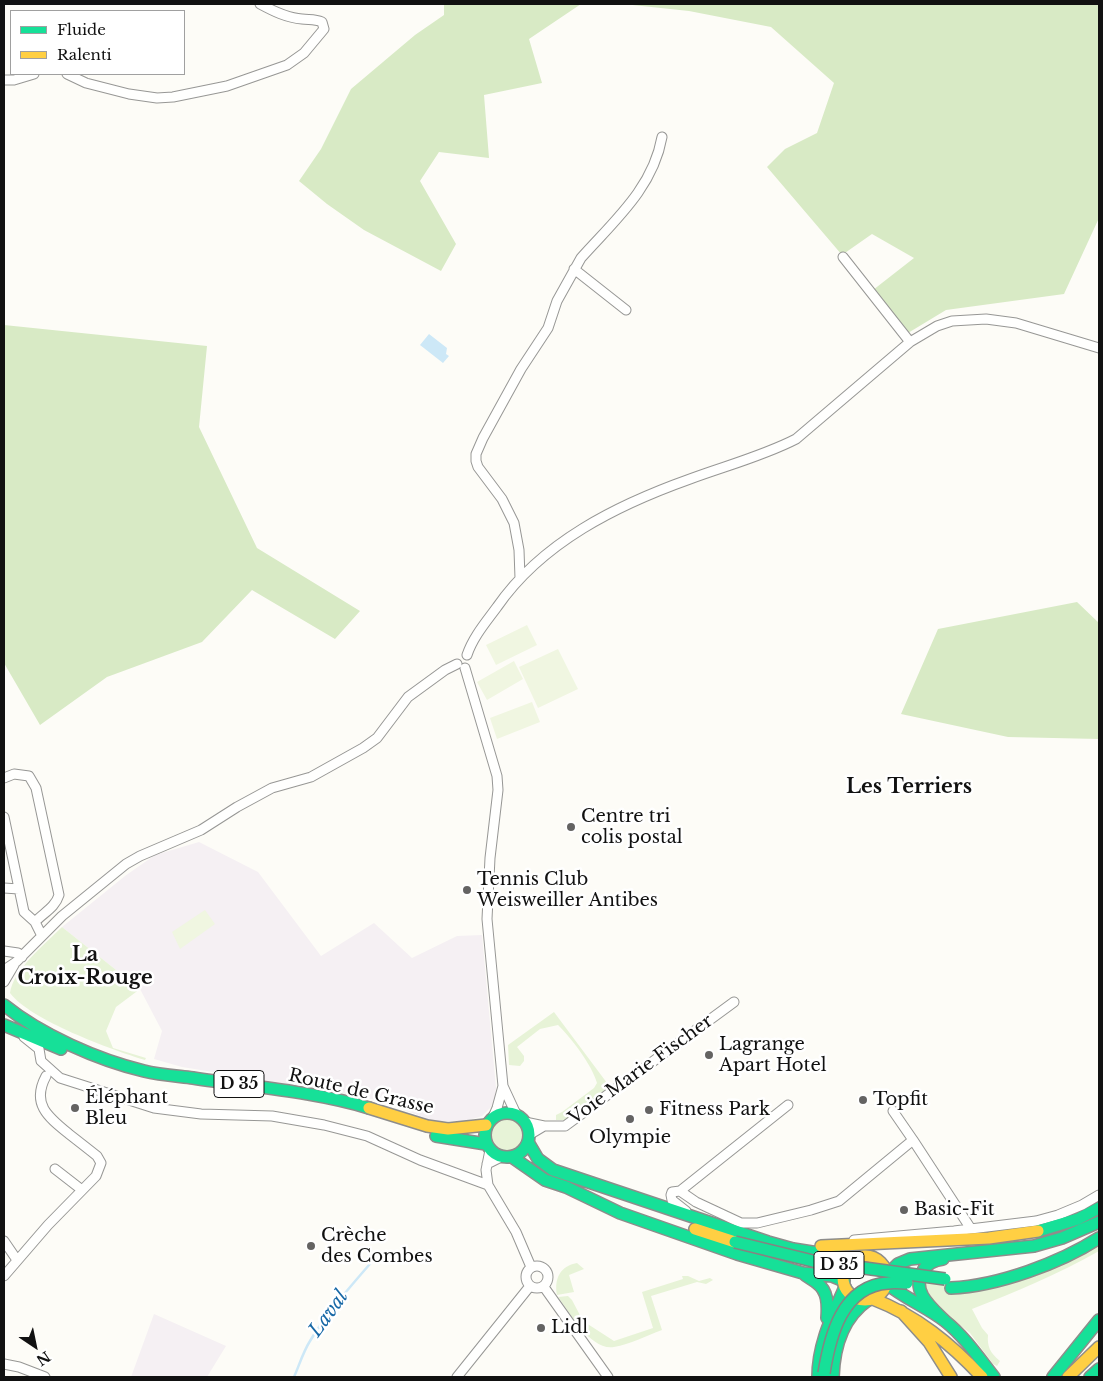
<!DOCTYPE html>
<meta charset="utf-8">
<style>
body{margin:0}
#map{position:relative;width:1103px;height:1381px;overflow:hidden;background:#fdfcf7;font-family:"Libre Baskerville",serif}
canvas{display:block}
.frame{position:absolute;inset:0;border:5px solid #111;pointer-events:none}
.legend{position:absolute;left:10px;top:10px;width:175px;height:65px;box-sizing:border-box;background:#fff;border:1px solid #a0a0a0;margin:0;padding:6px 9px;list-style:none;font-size:15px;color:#111}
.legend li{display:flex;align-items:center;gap:10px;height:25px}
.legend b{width:25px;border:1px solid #a0a0a0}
.north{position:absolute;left:10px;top:1321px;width:50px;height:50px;-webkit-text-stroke:4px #fff;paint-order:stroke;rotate:146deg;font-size:14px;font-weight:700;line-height:20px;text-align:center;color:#111}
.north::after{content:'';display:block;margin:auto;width:18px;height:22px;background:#111;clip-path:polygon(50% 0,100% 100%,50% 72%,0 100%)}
</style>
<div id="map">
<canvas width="1103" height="1381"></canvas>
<div class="frame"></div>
<ul class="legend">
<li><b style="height:6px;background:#16e098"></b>Fluide</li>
<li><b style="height:6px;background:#ffcf43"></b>Ralenti</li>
</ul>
<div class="north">N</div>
</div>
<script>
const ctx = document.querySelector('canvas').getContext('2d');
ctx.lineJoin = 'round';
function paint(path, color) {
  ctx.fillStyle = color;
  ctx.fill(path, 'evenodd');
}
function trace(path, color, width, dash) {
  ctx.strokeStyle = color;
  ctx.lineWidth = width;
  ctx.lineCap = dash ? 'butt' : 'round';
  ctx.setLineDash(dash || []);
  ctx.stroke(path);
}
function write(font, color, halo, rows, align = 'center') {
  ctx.font = font + ' "Libre Baskerville",serif';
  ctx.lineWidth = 5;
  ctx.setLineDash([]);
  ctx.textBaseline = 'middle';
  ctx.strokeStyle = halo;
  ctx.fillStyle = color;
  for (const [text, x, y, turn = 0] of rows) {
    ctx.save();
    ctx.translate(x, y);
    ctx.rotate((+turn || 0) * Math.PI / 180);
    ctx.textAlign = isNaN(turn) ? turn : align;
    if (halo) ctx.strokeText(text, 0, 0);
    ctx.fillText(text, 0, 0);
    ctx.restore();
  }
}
paint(new Path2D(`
 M 199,842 L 258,872 L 321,956 L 374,923 L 412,958 L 457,936 L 482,935 L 496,1088 L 495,1100 L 491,1107 L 482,1116 L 476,1118 L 464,1121 L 433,1121 L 381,1101 L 331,1091 L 182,1067 L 154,1059 L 162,1031 L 140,989 L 62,927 L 125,876 L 155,855 Z
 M 154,1314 L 226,1346 L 207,1377 L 131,1377 Z`), '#f5f0f3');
paint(new Path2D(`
 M 62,927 L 140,989 L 116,1007 L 106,1031 L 113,1048 L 146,1058 L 145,1060 C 112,1050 30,1020 10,993 C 13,970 45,944 62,927 Z
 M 554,1012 L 610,1087 L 567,1120 L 556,1120 L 556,1115 L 562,1112 L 594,1088 L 597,1083 C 592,1065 572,1039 558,1025 L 540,1029 L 517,1047 L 524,1056 L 524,1061 L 520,1066 L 509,1065 L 508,1045 Z
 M490 1135a17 17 0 1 1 34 0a17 17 0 1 1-34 0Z
 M 1099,1243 L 1099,1251 C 1058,1274 1016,1292 972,1309 L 982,1328 L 988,1335 C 987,1346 990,1353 1000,1361 L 997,1366 L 993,1364 L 970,1333 L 938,1308 L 922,1282 L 962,1287 Z
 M 577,1263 L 584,1269 L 569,1275 L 574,1292 L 557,1295 C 554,1279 560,1266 577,1263 Z
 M 682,1276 L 688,1276 L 699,1281 L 710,1278 L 713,1280 L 706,1284 L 697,1282 L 651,1296 L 662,1330 C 646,1336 630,1344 614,1347 C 591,1351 570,1313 558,1297 L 568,1296 L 572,1300 L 583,1321 L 614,1341 L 653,1328 L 642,1292 L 683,1279 Z`), '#e7f3d7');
paint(new Path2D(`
 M 444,4 L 581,4 L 529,39 L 542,83 L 484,95 L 489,158 L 439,152 L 420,181 L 456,244 L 441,271 L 364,230 L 327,204 L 299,181 L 321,149 L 351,89 L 415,35 L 444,15 Z
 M 623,4 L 1099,4 L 1099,218 L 1064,294 L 946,310 L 908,333 L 873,290 L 914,258 L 872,234 L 842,255 L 767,167 L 785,149 L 817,133 L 834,83 L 771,27 L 689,11 Z
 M 4,325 L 207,346 L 199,427 L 257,548 L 360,611 L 335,639 L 252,590 L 202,642 L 107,677 L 40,725 L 4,663 Z
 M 1077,602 L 1099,623 L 1099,739 L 1008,737 L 901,714 L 938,629 Z`), '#d8eac5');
paint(new Path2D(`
 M 527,625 L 537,645 L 496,665 L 486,645 Z
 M 558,649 L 578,689 L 538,708 L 519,667 Z
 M 514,661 L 523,679 L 487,700 L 477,682 Z
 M 532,702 L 540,722 L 497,739 L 490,718 Z
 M 205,910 L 215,924 L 180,949 L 172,932 Z`), '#f0f6e1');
paint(new Path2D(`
 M 429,334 L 447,348 L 446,354 L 449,356 L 443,363 L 420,345 Z`), '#cde8f7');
trace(new Path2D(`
 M 294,1377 C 299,1366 303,1352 310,1341 C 328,1311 352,1285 375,1258`), '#cde8f7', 2.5);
const street = new Path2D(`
 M 67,74 L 86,83 L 129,94 L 157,98 L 173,97 L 227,86 L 287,65 L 304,53 L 324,29 L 322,22 C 315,19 309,20 302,19 C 287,18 273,11 260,4
 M 4,80 L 14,80 L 34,74
 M 843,257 L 910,342
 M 574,269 L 626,310
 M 520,578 L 519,550 L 514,523 L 502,499 L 478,467 L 476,461 L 476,454 L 483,438 L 521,369 L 548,328 L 557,301 L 581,258 C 614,221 653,188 662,137
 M 467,655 C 473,637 486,622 497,607 C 542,542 617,505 690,479 C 725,466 763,456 796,439 L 910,342 L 937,326 L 952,321 L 986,319 L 1016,323 L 1099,348
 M 465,668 L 497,776 L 498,790 L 490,858 L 487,919 L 503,1086 L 516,1114
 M 4,778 L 14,774 L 29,776 L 36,788 L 59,895 C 55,908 43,913 35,922
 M 4,817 L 24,912 L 35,922 L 42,936
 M 4,888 L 19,889
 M 4,951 L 18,953 L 22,957
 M 4,970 L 16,962 L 62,916 L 126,864 L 140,856 L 201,830 L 237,807 L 272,788 L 311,777 L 363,748 L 377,738 L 408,697 L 445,670 L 457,664
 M 4,982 L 14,965
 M 24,1037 L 39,1049 L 41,1061 L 60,1078 L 154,1108 L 201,1114 L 272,1116 L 324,1125 L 367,1136 L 420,1160 L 488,1185
 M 493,1117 L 497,1108 L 503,1086
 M 525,1122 L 544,1126 L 565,1126 L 734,1002
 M 529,1135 L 544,1126
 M 913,1140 L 971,1229
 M 490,1150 L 486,1170 L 488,1185 L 516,1232 L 531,1267
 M 487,1164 L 501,1157
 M 55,1169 L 82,1190
 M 680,1191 L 696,1202 L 741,1223 L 757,1223 L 811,1210 L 839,1201 L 913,1140 L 893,1111
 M 686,1211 L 672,1200 L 671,1195 L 672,1192 L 680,1191 L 788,1105
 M 854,1240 L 954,1231 L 1036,1221 L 1058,1215 L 1082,1205 L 1099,1195
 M 4,1241 L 17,1260
 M526 1277a11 11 0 1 1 22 0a11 11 0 1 1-22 0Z
 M 4,1276 L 48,1225 L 96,1176 L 101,1163 L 97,1156 C 87,1148 78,1141 69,1134 C 48,1117 31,1104 46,1076
 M 544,1287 L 608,1377
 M 4,1364 L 19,1367 L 45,1377
 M 457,1377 L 530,1286`);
const fast = new Path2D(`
 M 4,1005 C 41,1035 98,1060 144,1071 C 160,1075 177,1076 193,1078 C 251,1087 313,1091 369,1108
 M 4,1025 L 61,1049
 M485 1135a22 22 0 1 1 44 0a22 22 0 1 1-44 0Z
 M 436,1136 L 486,1144
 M 528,1142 L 538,1159 L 553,1170 L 768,1242 L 793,1249 L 856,1259
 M 512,1157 L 545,1180 L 566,1187 L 620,1213 L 737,1254 L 803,1273 L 832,1276 L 844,1281
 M 1038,1231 L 1078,1219 L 1099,1208
 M 943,1259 C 935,1260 927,1263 923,1271 C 910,1291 932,1308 945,1321
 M 803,1273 C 807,1277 812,1279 817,1283 C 828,1291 828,1305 827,1318
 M 887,1275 L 898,1264 L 910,1259 L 1034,1246 L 1062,1238 L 1099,1222
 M 886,1283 C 904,1298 927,1307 945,1321 C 965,1337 979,1358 994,1377
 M 951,1288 C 998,1286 1060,1263 1099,1238
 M 818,1377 C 818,1344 832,1317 845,1287
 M 833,1377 C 834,1347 842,1318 868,1300
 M 1053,1377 L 1099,1320
 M 1090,1377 L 1099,1369`);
const slow = new Path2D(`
 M 369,1108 L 427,1126 L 448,1129 L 486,1125
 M 695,1229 L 735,1242
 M 821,1246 L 989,1238 L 1038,1231
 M843 1278a22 22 0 1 1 44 0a22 22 0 1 1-44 0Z
 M 873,1299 C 917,1316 950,1343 982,1377
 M 901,1311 L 929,1342 L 951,1377
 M 1068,1377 L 1099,1347`);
trace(street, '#979795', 11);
trace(fast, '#8e8d8b', 14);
trace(slow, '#8e8d8b', 14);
trace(street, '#fffffe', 9);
trace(fast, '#16e098', 11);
trace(slow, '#ffcf43', 11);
const fastBridge = new Path2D(`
 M 735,1242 L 813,1261 L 945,1279
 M 824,1373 C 830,1336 842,1286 888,1283 C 894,1282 901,1283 907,1283`);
trace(fastBridge, '#858482', 14, []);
trace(fastBridge, '#16e098', 11);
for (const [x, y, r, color] of [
 [571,827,5,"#646362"],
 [467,890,5,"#646362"],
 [709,1055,5,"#646362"],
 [863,1100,5,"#646362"],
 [75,1108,5,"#646362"],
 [649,1110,5,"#646362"],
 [630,1119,5,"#646362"],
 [904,1210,5,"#646362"],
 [311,1246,5,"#646362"],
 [541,1328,5,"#646362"]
]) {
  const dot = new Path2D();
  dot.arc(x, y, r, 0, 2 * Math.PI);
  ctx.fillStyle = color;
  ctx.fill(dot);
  trace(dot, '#fff', 2);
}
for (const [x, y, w] of [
 [239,1084,50],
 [839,1265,50]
]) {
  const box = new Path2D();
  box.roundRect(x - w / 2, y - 13.5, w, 27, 4);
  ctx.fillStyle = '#fff';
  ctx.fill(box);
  trace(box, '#111', 1);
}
write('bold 16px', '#111', null, [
 ["D 35",239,1084],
 ["D 35",839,1265]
]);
write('18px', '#111', '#fff', [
 ["Centre tri",581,817],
 ["colis postal",581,838],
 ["Tennis Club",477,880],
 ["Weisweiller Antibes",477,901],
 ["Lagrange",719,1045],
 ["Apart Hotel",719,1066],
 ["Éléphant",85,1098],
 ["Bleu",85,1119],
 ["Topfit",873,1100],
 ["Fitness Park",659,1110],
 ["Olympie",630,1138,"center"],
 ["Basic-Fit",914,1210],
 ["Crèche",321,1236],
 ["des Combes",321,1257],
 ["Lidl",551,1328]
], 'left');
write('18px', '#111', '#fff', [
 ["Voie Marie Fischer",641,1070,-36],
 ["Route de Grasse",361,1092,13]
]);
write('italic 19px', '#1768a6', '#fff', [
 ["Laval",329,1314,-54]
]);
write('bold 20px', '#111', '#fff', [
 ["Les Terriers",909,787],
 ["La",85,955],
 ["Croix-Rouge",85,978]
]);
</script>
